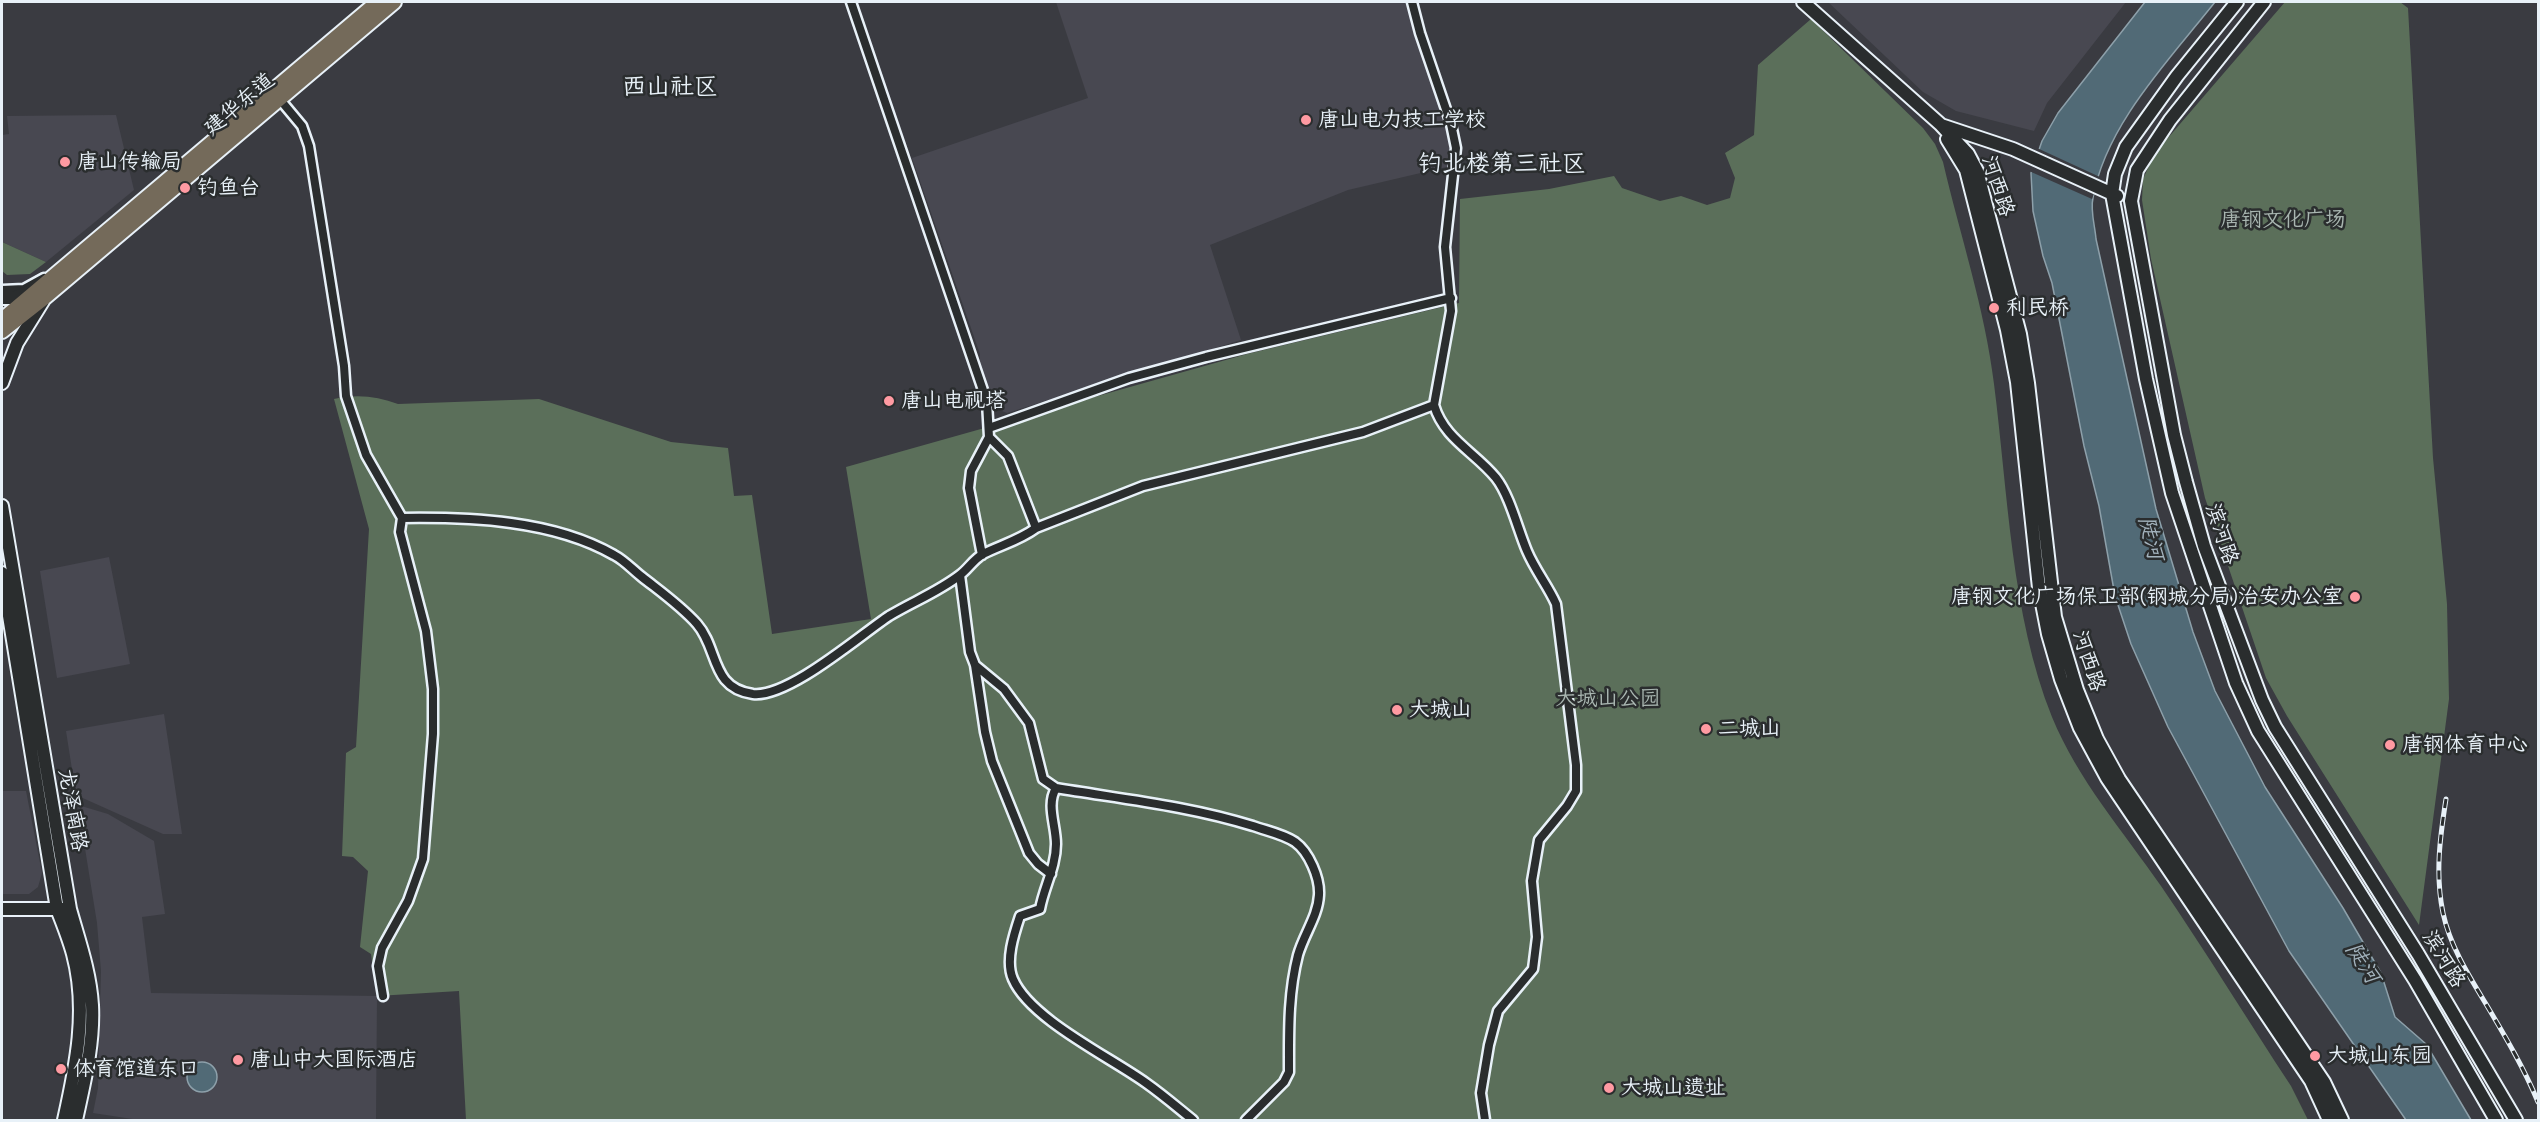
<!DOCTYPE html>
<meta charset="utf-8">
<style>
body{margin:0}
#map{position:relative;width:2540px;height:1122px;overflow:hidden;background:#3a3b41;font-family:Mali,sans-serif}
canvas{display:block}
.frame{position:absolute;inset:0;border:3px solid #e8f1f8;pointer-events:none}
</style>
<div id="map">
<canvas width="2540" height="1122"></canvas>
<div class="frame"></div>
</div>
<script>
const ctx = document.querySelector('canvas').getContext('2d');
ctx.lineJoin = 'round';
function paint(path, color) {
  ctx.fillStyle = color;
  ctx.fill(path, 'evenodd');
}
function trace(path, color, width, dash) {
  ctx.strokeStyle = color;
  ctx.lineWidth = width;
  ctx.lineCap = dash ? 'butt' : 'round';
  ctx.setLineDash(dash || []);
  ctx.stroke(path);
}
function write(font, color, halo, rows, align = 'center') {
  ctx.font = font + ' Mali,"LXGW WenKai TC",sans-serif';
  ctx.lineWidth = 5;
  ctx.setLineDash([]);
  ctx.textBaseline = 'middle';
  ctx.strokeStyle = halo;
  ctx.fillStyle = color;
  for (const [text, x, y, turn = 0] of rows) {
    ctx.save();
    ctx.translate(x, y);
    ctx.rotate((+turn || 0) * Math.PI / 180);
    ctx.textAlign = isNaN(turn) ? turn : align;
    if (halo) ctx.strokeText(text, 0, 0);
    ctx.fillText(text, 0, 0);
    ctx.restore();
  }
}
paint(new Path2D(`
 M 1056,2 L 1408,2 L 1459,164 L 1348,190 L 1210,245 L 1241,340 L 1007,413 L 992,407 L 980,372 L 980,354 L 912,158 L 1088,98 Z
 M 1828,2 L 2126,2 L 2047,103 L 2034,131 L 1956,111 L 1923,92 Z
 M 116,115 L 134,190 L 46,262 L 2,242 L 2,135 L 9,134 L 7,116 Z
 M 109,557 L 130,664 L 57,678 L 40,571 Z
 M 164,714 L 182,834 L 163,834 L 76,795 L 66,731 Z
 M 2,791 L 26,791 L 42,873 L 38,887 L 29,894 L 2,894 Z
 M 78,805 L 108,814 L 154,841 L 165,914 L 142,917 L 151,993 L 377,996 L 376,1120 L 139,1120 L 93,1113 L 98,1088 L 101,971 L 97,923 Z`), '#484851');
paint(new Path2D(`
 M 2285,2 L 2400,2 L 2408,8 L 2433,458 L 2447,604 L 2449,699 L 2419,925 L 2287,716 L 2266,678 L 2205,498 L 2151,259 L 2142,200 L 2143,179 L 2155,153 Z
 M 1811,19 L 1923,128 L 1935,144 L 1943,162 C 1960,235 1985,309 1994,384 C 2008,493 2011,614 2052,717 C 2078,780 2123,831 2161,886 C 2206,952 2247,1019 2291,1086 L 2308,1120 L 466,1120 L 459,991 L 377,996 L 371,954 L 360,947 L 368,871 L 353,857 L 342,856 L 346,753 L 356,747 L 369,529 L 334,399 C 356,394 377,396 398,404 L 539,399 L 671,442 L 728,448 L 734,496 L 752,495 L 772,634 L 871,619 L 846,467 L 1247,354 L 1459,303 L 1460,199 L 1549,189 L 1614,176 L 1622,188 L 1660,201 L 1681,196 L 1707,205 L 1730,198 L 1735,178 L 1725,153 L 1754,135 L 1758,65 Z
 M 2,242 L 46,262 L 30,274 L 7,275 L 2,271 Z`), '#5b6f5a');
const water = new Path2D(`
 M 2145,2 L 2215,2 C 2171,58 2105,125 2093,198 C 2090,210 2095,226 2096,239 L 2156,509 L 2193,632 L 2215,691 L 2265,787 L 2343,908 L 2381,973 L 2395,1017 L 2426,1044 L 2471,1120 L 2406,1120 L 2289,951 L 2168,727 L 2131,644 L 2115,596 L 2099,506 L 2084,446 L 2052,283 L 2043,256 L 2033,211 L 2031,173 L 2042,141 L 2058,113 Z
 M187 1077a15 15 0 1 1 30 0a15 15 0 1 1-30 0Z`);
paint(water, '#516a76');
trace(water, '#8da0aa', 1.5);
paint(new Path2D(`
 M 2037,148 L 2100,177 L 2092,199 L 2029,171 Z`), '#3a3b41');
const street = new Path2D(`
 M 851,2 L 987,402 L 989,437 L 971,471 L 969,488 L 982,555
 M 1412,2 L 1420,33 L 1451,124 L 1456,148 L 1445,247 L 1451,311 L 1434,405
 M 277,96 L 302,126 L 309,146 L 344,366 L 346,396 L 366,455 L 402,518 L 400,532 L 426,631 L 433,689 L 433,734 L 423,859 L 408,901 L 382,948 L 378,966 L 383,996
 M 2,290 L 24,289 L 44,278
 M 989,428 L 1129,378 L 1206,357 L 1451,298
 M 989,437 L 1008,456 L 1036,528
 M 402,518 C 471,517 553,520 614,555 C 624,560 633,570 642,577 C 661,592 681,606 697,624 C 719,649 710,688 753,694 C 788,698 859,636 889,616 C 912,602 938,592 960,575 C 968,569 974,559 983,554 C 1001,545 1020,540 1036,528 L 1143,486 L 1363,432 L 1434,405 C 1444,439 1475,452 1496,478 C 1510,496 1518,530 1527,551 C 1535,570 1548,586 1556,604 L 1576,765 L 1576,791 L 1567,806 L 1539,840 L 1532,881 L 1537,937 L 1533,969 L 1498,1011 L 1489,1045 L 1481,1093 L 1485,1120
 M 960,575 L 970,652 L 975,665 L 985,732 L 992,761 L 1029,853 L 1038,864 L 1051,874
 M 975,665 L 1004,689 L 1029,723 L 1043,779 L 1056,788 C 1122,799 1189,806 1253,826 C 1267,831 1283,834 1295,842 C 1309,852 1320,878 1319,895 C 1318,916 1304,934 1298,955 C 1288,994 1289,1032 1289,1072 L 1284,1082 L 1246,1120
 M 1056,788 C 1046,805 1056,825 1056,844 C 1056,867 1044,887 1040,909 L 1020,916 C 1014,934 1005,961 1013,979 C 1030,1019 1110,1057 1146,1083 C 1163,1095 1178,1108 1193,1120`);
const secondary = new Path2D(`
 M 1803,2 L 1940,124 L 1968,154 L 1977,171 L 2020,334 L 2028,383 L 2055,617 L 2077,690 L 2097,739 L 2119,779 L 2324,1082 L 2342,1120
 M 2237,2 L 2177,76 L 2126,147 L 2115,174 L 2112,194 L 2146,379 L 2172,493 L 2236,683 L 2258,731 L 2415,980 L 2496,1120
 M 2264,2 L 2170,120 L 2137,170 L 2131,201 L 2174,435 L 2186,482 L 2204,546 L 2262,700 L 2275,727 L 2418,954 L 2516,1120
 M 1941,125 L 2013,149 L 2117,196
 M 1947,139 L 1966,170 L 2007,330 L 2017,382 L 2039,588 L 2048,634 L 2061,679 L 2080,728 L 2107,778 L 2311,1081 L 2329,1120
 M 2,298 L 13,298 L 33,290
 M 2,383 L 17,343 L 43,301
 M 2,506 L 70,909 C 79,941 90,972 92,1005 C 94,1044 84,1083 76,1120
 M 2,573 L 57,909 C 63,924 69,939 73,954 C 88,1010 76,1066 64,1120
 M 2,909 L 63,909`);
const primary = new Path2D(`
 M 2,320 L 378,2
 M 2,331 L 44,298 L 394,2`);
trace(street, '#e8f1f8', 13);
trace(secondary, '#e8f1f8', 16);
trace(primary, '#e8f1f8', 18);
trace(street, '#2a2d2e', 8);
trace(secondary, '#2a2d2e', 12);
trace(primary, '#746a5a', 14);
const rail = new Path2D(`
 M 2446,799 C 2440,837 2435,874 2443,913 C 2450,946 2469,976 2486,1004 C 2505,1036 2524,1068 2538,1102`);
trace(rail, '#e8f1f8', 5);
trace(rail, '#2a2d2e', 3, [9]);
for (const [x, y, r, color] of [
 [1306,120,6,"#ff9aa2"],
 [65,162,6,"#ff9aa2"],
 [185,188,6,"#ff9aa2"],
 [1994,308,6,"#ff9aa2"],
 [889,401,6,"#ff9aa2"],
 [2355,597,6,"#ff9aa2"],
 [1397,710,6,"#ff9aa2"],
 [1706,729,6,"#ff9aa2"],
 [2390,745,6,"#ff9aa2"],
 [2315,1056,6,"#ff9aa2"],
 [238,1060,6,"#ff9aa2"],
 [61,1069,6,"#ff9aa2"],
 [1609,1088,6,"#ff9aa2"]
]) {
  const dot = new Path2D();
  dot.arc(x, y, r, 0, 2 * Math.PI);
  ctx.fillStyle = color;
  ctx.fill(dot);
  trace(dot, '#2a2d2e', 2);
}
write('21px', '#e8f1f8', '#2a2d2e', [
 ["建华东道",239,104,-40],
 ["河西路",1998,186,72],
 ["滨河路",2222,534,72],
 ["河西路",2089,661,72],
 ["龙泽南路",73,810,80],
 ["滨河路",2444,959,59]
]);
write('21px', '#e8f1f8', '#2a2d2e', [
 ["唐山电力技工学校",1318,120],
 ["唐山传输局",77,162],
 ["钓鱼台",197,188],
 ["利民桥",2006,308],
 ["唐山电视塔",901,401],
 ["唐钢文化广场保卫部(钢城分局)治安办公室",2343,597,"right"],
 ["大城山",1409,710],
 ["二城山",1718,729],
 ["唐钢体育中心",2402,745],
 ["大城山东园",2327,1056],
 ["唐山中大国际酒店",250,1060],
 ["体育馆道东口",73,1069],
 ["大城山遗址",1621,1088]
], 'left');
write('21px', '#a9b6b1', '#2a2d2e', [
 ["唐钢文化广场",2283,220],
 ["大城山公园",1608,699]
]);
write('italic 22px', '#a4b4be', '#2a2d2e', [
 ["陡河",2151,538,76],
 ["陡河",2363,963,57]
]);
write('24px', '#e8f1f8', '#2a2d2e', [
 ["西山社区",670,87],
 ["钓北楼第三社区",1502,164]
]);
</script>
